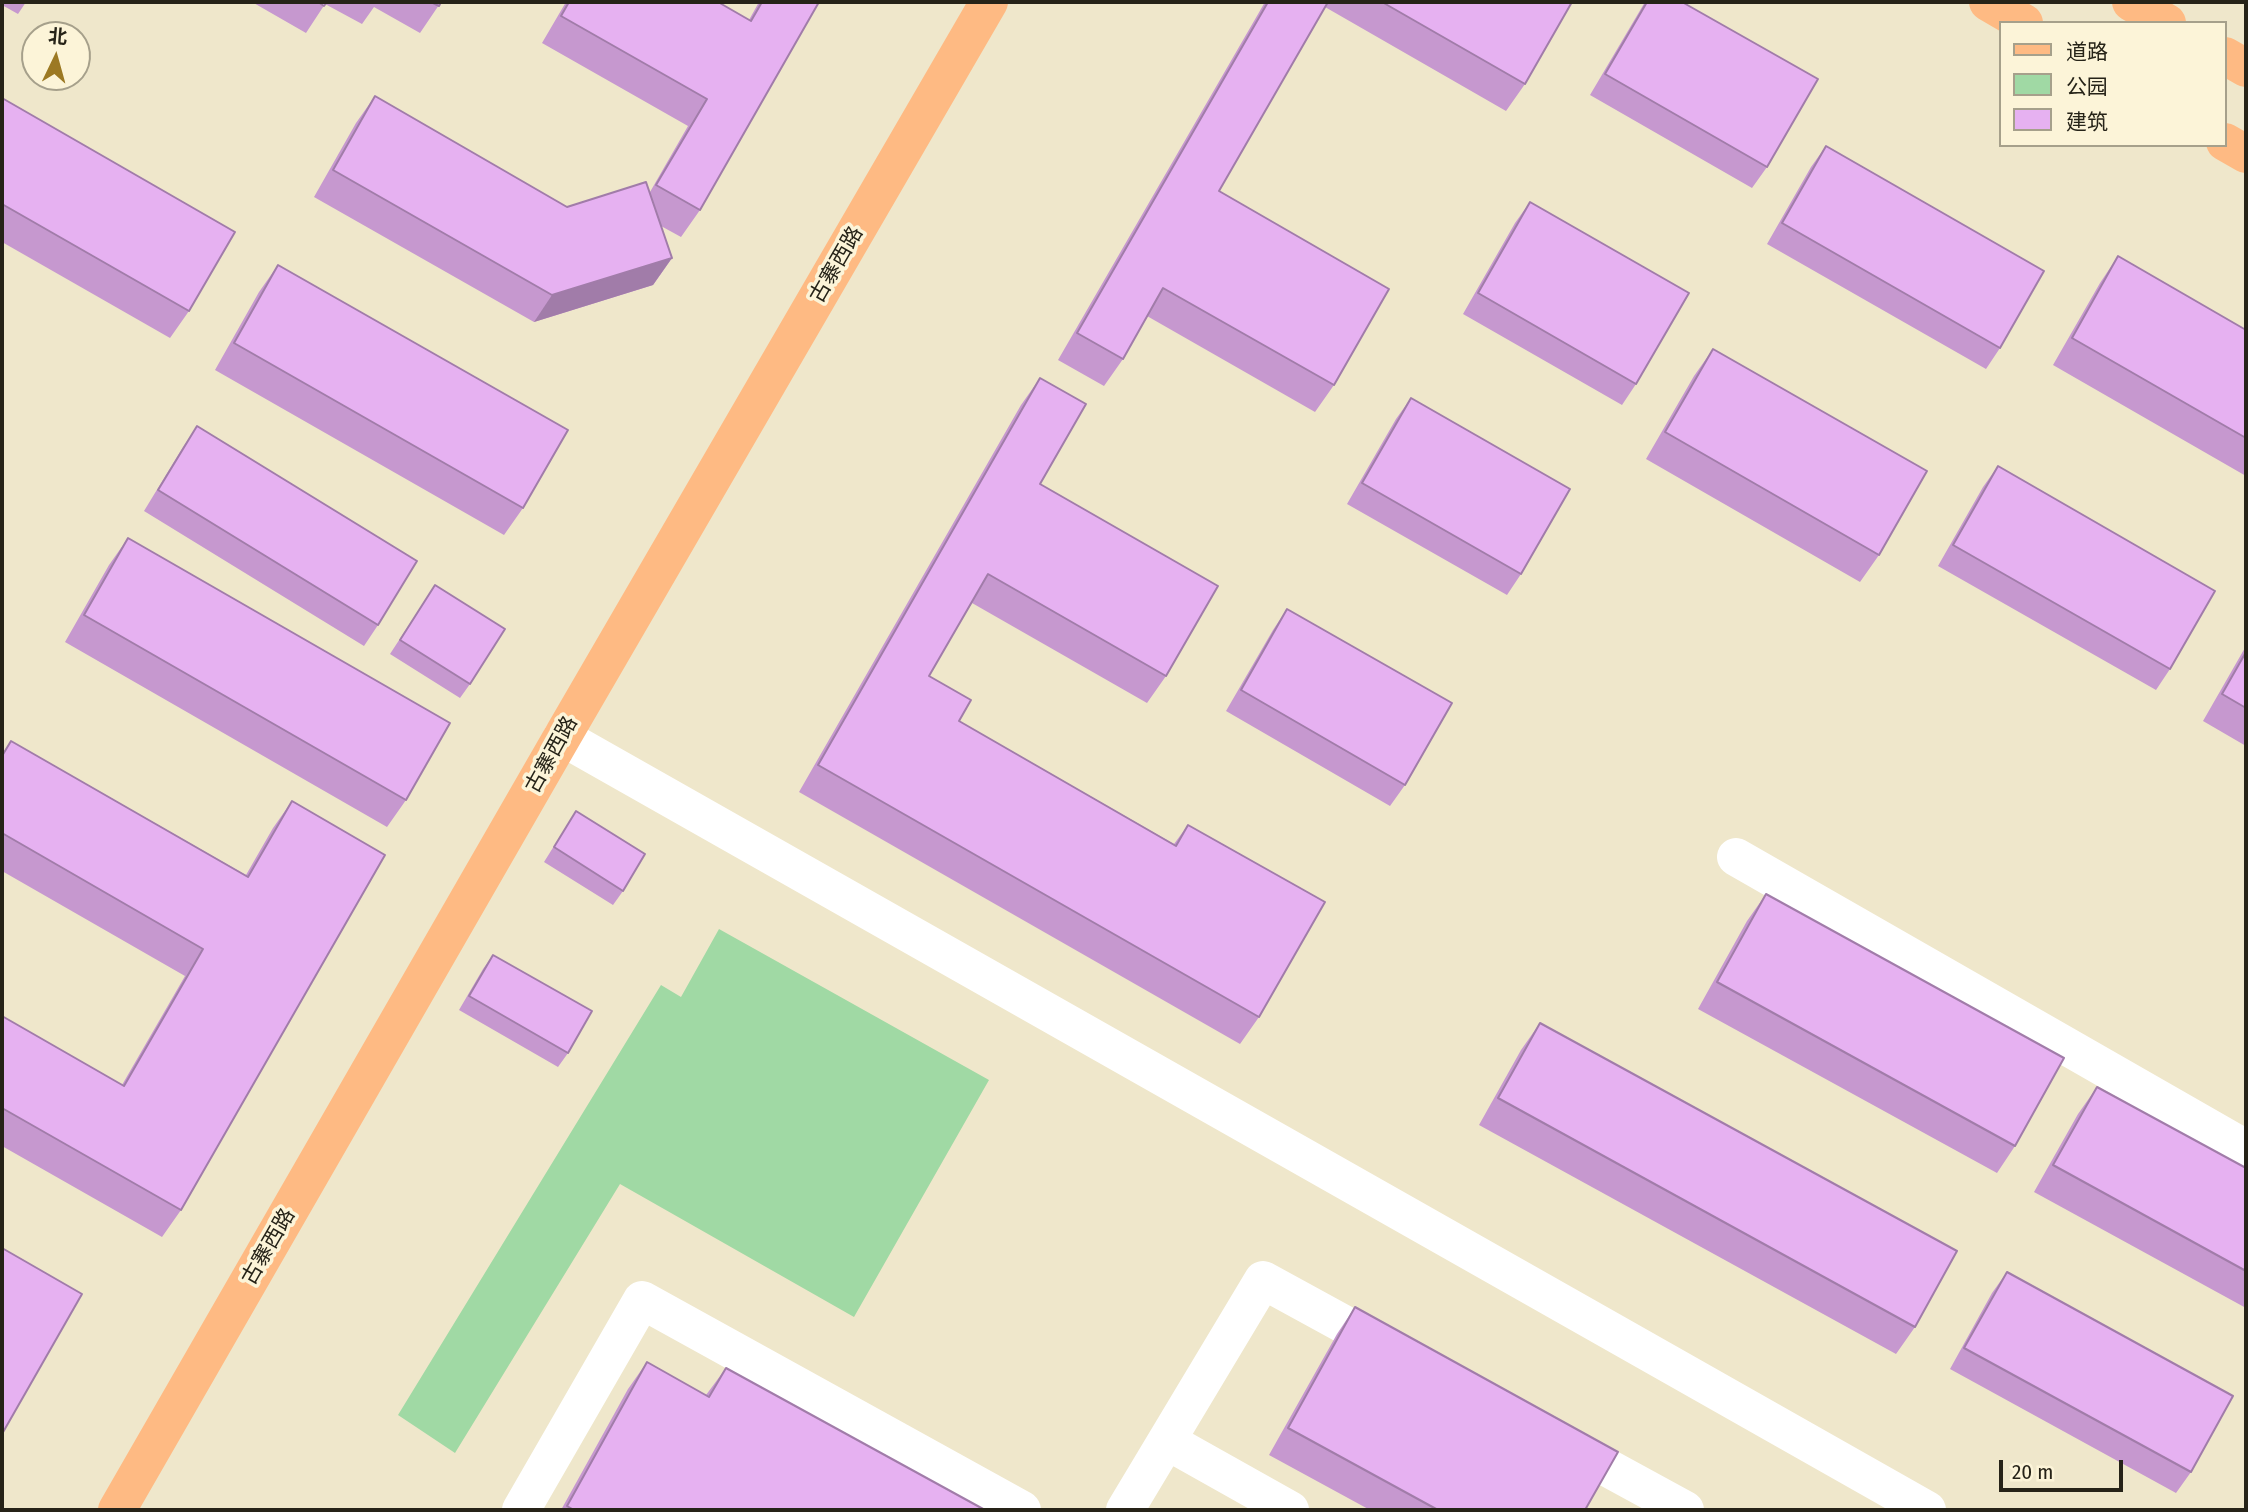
<!DOCTYPE html>
<meta charset="utf-8">
<style>
body{margin:0}
#map{position:relative;width:2248px;height:1512px;overflow:hidden;background:#efe7cb;font-family:"Fira Sans Condensed","Noto Sans SC",sans-serif}
canvas{display:block}
.frame{position:absolute;inset:0;border:4px solid #262318;pointer-events:none}
.legend{position:absolute;left:1999px;top:21px;width:228px;height:126px;box-sizing:border-box;background:#fcf4d8;border:2px solid #a6a08b;margin:0;padding:9px 12px;list-style:none;font-size:21px;color:#262318}
.legend li{display:flex;align-items:center;gap:14px;height:35px}
.legend b{width:35px;border:2px solid #a6a08b}
.north{position:absolute;left:21px;top:21px;width:70px;height:70px;box-sizing:border-box;background:#fcf4d8;border:2px solid #a6a08b;border-radius:50%;rotate:5deg;font-size:19px;font-weight:700;line-height:28px;text-align:center;color:#262318}
.north::after{content:'';display:block;margin:auto;width:24px;height:32px;background:#9c7923;clip-path:polygon(50% 0,100% 100%,50% 72%,0 100%)}
.scale{position:absolute;left:1999px;top:1460px;width:124px;height:32px;box-sizing:border-box;border:4px solid #262318;border-top:0;padding-left:9px;font-size:21px;line-height:24px;white-space:nowrap;color:#262318;-webkit-text-stroke:5px #fcf4d8;paint-order:stroke}
</style>
<div id="map">
<canvas width="2248" height="1512"></canvas>
<div class="frame"></div>
<ul class="legend">
<li><b style="height:9px;background:#feba83"></b>道路</li>
<li><b style="height:19px;background:#a0d9a4"></b>公园</li>
<li><b style="height:19px;background:#e6b1f1"></b>建筑</li>
</ul>
<div class="north">北</div>
<div class="scale">20 m</div>
</div>
<script>
const ctx = document.querySelector('canvas').getContext('2d');
ctx.lineJoin = 'round';
function paint(path, color) {
  ctx.fillStyle = color;
  ctx.fill(path, 'evenodd');
}
function trace(path, color, width, dash) {
  ctx.strokeStyle = color;
  ctx.lineWidth = width;
  ctx.lineCap = dash ? 'butt' : 'round';
  ctx.setLineDash(dash || []);
  ctx.stroke(path);
}
function write(font, color, halo, rows, align = 'center') {
  ctx.font = font + ' "Fira Sans Condensed","Noto Sans SC",sans-serif';
  ctx.lineWidth = 7;
  ctx.setLineDash([]);
  ctx.textBaseline = 'middle';
  ctx.strokeStyle = halo;
  ctx.fillStyle = color;
  for (const [text, x, y, turn = 0] of rows) {
    ctx.save();
    ctx.translate(x, y);
    ctx.rotate((+turn || 0) * Math.PI / 180);
    ctx.textAlign = isNaN(turn) ? turn : align;
    if (halo) ctx.strokeText(text, 0, 0);
    ctx.fillText(text, 0, 0);
    ctx.restore();
  }
}
paint(new Path2D(`
 M 719,929 L 989,1080 L 854,1317 L 620,1184 L 455,1453 L 398,1415 L 661,985 L 681,997 Z`), '#a0d9a4');
trace(new Path2D(`
 M 562,737 L 1927,1510
 M 1736,857 L 2246,1149
 M 1167,1441 L 1290,1510
 M 1564,1444 L 1685,1510
 M 521,1510 L 642,1300 L 1022,1510
 M 1125,1510 L 1263,1280 L 1391,1350`), '#fff', 38);
trace(new Path2D(`
 M 1988,2 L 2024,23
 M 2131,2 L 2167,23
 M 2225,56 L 2246,68
 M 2225,142 L 2246,154
 M 117,1510 L 562,737 L 989,2`), '#feba83', 38);
paint(new Path2D(`
 M 2,2 L 26,2 L 18,14 L 2,5 Z
 M 252,2 L 441,2 L 420,33 L 374,7 L 362,24 L 325,4 L 306,33 Z
 M 566,2 L 718,2 L 749,20 L 759,2 L 819,2 L 700,210 L 681,237 L 661,226 L 672,258 L 653,285 L 534,322 L 314,197 L 356,123 L 375,96 L 567,207 L 650,192 L 688,126 L 542,43 Z
 M 1265,2 L 1572,2 L 1525,84 L 1506,111 L 1325,7 L 1219,191 L 1334,385 L 1315,412 L 1147,316 L 1123,359 L 1104,386 L 1058,360 Z
 M 1645,2 L 1682,2 L 1767,167 L 1752,188 L 1590,95 Z
 M 2,98 L 189,311 L 170,338 L 2,242 Z
 M 1826,146 L 2000,348 L 1986,369 L 1767,244 L 1811,167 Z
 M 1530,202 L 1636,384 L 1622,405 L 1463,314 L 1515,223 Z
 M 2118,256 L 2246,330 L 2246,476 L 2053,365 L 2100,283 Z
 M 278,265 L 523,508 L 504,535 L 215,370 L 259,292 Z
 M 1713,349 L 1879,555 L 1860,582 L 1646,459 L 1694,376 Z
 M 1040,378 L 1040,484 L 1166,676 L 1147,703 L 972,603 L 929,676 L 959,721 L 1174,844 L 1188,825 L 1259,1017 L 1240,1044 L 799,792 L 1021,405 Z
 M 1411,398 L 1521,574 L 1507,595 L 1347,504 L 1396,419 Z
 M 197,426 L 378,625 L 364,646 L 144,511 L 183,447 Z
 M 1998,466 L 2170,669 L 2156,690 L 1938,566 L 1983,487 Z
 M 128,538 L 406,800 L 387,827 L 65,642 L 109,565 Z
 M 435,585 L 470,684 L 460,698 L 390,654 Z
 M 1287,609 L 1405,785 L 1390,806 L 1226,711 L 1273,630 Z
 M 2246,646 L 2246,746 L 2203,721 Z
 M 11,741 L 246,875 L 273,828 L 292,801 L 181,1210 L 162,1237 L 2,1146 L 2,1016 L 122,1085 L 185,976 L 2,871 L 2,754 Z
 M 576,811 L 623,891 L 613,905 L 544,862 Z
 M 1766,894 L 2015,1146 L 1997,1173 L 1698,1009 L 1747,921 Z
 M 493,955 L 568,1053 L 558,1067 L 459,1010 L 483,969 Z
 M 1540,1023 L 1915,1327 L 1896,1354 L 1479,1125 L 1521,1050 Z
 M 2097,1087 L 2246,1168 L 2246,1308 L 2034,1192 L 2078,1114 Z
 M 2007,1272 L 2191,1472 L 2176,1493 L 1950,1369 L 1992,1293 Z
 M 1355,1307 L 1585,1510 L 1370,1510 L 1269,1455 L 1337,1334 Z
 M 647,1362 L 706,1395 L 726,1368 L 985,1510 L 561,1510 L 628,1389 Z`), '#c698cf');
paint(new Path2D(`
 M 672,258 L 653,285 L 534,322 L 552,295 Z`), '#a17ca9');
const building = new Path2D(`
 M 318,2 L 327,2 L 324,6 Z
 M 431,2 L 441,2 L 439,6 Z
 M 569,2 L 718,2 L 751,21 L 762,2 L 819,2 L 700,210 L 656,185 L 707,99 L 561,16 Z
 M 1268,2 L 1328,2 L 1219,191 L 1389,289 L 1334,385 L 1163,288 L 1123,359 L 1077,333 Z
 M 1382,2 L 1572,2 L 1525,84 Z
 M 1647,2 L 1682,2 L 1818,79 L 1767,167 L 1605,74 Z
 M 375,96 L 567,207 L 646,182 L 672,258 L 552,295 L 333,170 Z
 M 2,98 L 235,232 L 189,311 L 2,204 Z
 M 1826,146 L 2044,271 L 2000,348 L 1782,223 Z
 M 1530,202 L 1689,293 L 1636,384 L 1478,293 Z
 M 2118,256 L 2246,330 L 2246,438 L 2072,338 Z
 M 278,265 L 568,430 L 523,508 L 234,343 Z
 M 1713,349 L 1927,471 L 1879,555 L 1665,432 Z
 M 1040,378 L 1086,404 L 1040,484 L 1218,586 L 1166,676 L 988,574 L 929,676 L 971,700 L 959,721 L 1176,846 L 1188,825 L 1325,902 L 1259,1017 L 818,765 Z
 M 1411,398 L 1570,489 L 1521,574 L 1362,483 Z
 M 197,426 L 417,561 L 378,625 L 158,490 Z
 M 1998,466 L 2215,591 L 2170,669 L 1953,545 Z
 M 128,538 L 450,723 L 406,800 L 84,615 Z
 M 435,585 L 505,629 L 470,684 L 400,640 Z
 M 1287,609 L 1452,703 L 1405,785 L 1241,690 Z
 M 2246,652 L 2246,708 L 2222,694 Z
 M 11,741 L 248,877 L 292,801 L 385,855 L 181,1210 L 2,1108 L 2,1016 L 124,1086 L 203,949 L 2,833 L 2,756 Z
 M 576,811 L 645,854 L 623,891 L 554,847 Z
 M 1766,894 L 2064,1058 L 2015,1146 L 1717,982 Z
 M 493,955 L 592,1011 L 568,1053 L 469,996 Z
 M 1540,1023 L 1957,1251 L 1915,1327 L 1498,1098 Z
 M 2097,1087 L 2246,1168 L 2246,1271 L 2053,1165 Z
 M 2,1248 L 82,1294 L 2,1434 Z
 M 2007,1272 L 2233,1396 L 2191,1472 L 1964,1348 Z
 M 1355,1307 L 1618,1452 L 1585,1510 L 1438,1510 L 1288,1428 Z
 M 647,1362 L 709,1397 L 726,1368 L 985,1510 L 574,1510 L 567,1506 Z`);
paint(building, '#e6b1f1');
trace(building, '#a17ca9', 2);
write('21px', '#262318', '#fcf4d8', [
 ["古寨西路",837,265,-60],
 ["古寨西路",552,755,-61],
 ["古寨西路",269,1247,-60]
]);
</script>
